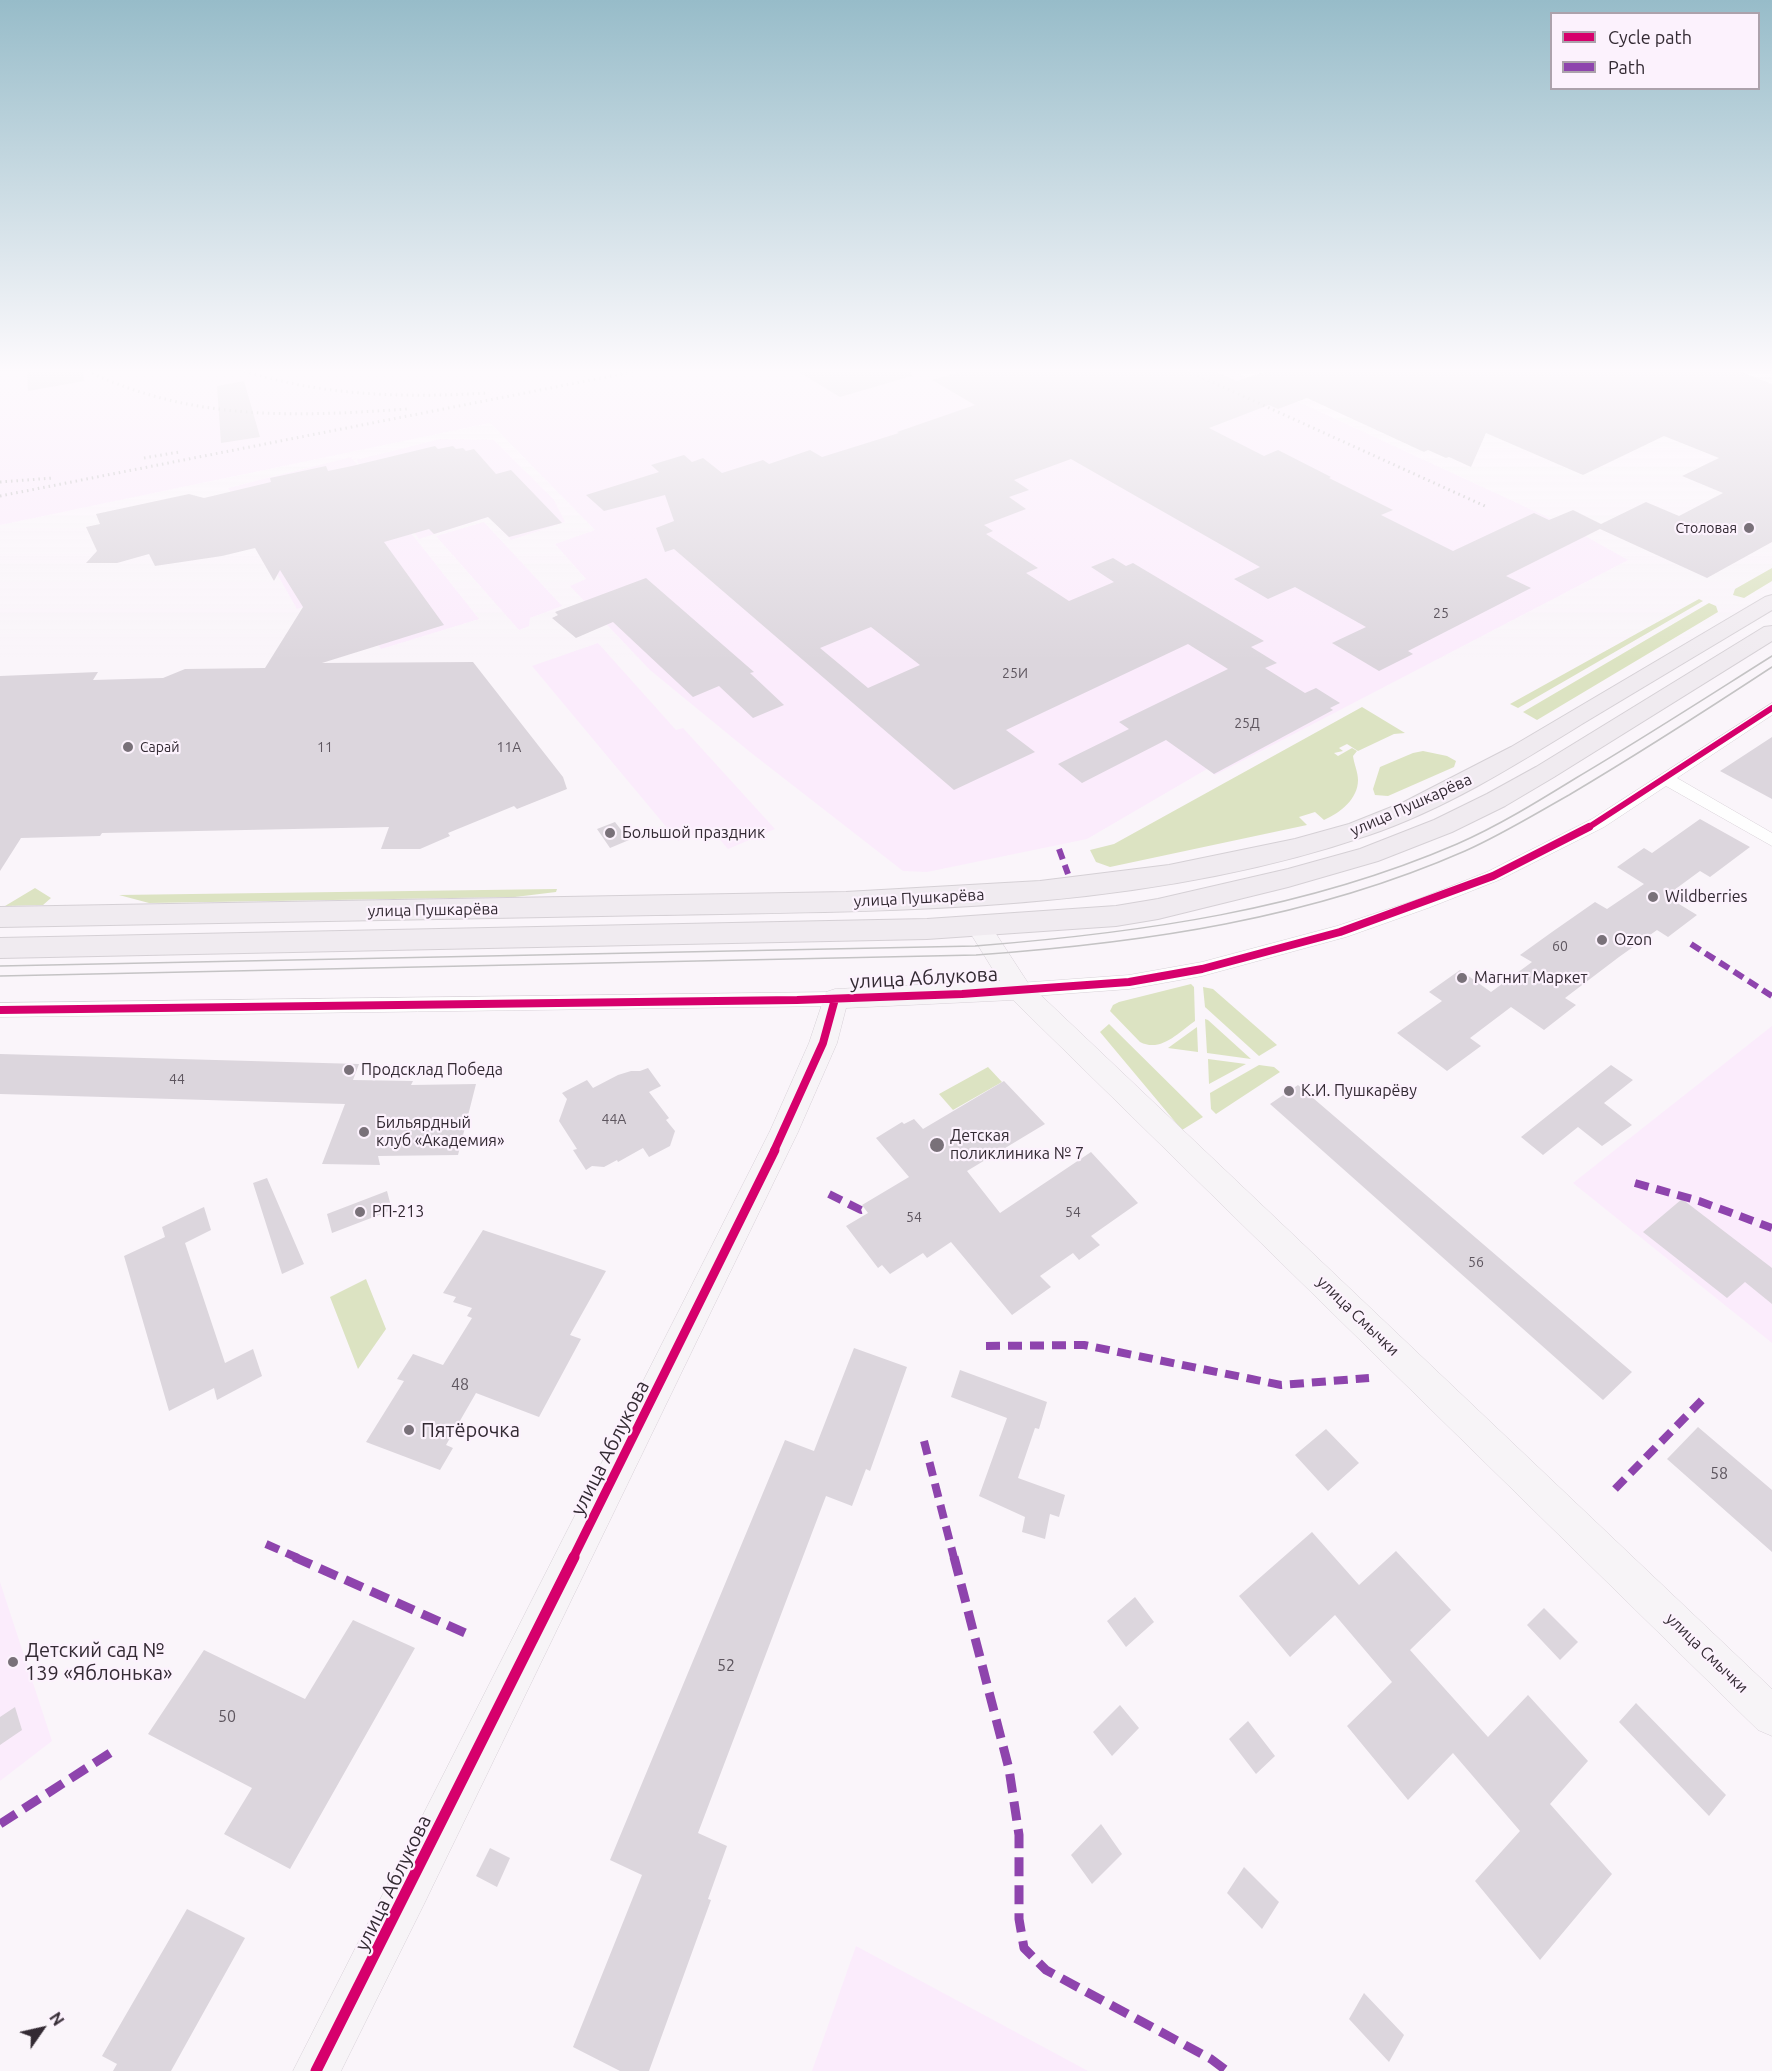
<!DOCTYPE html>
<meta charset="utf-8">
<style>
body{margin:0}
#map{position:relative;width:1772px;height:2071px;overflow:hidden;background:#faf5fa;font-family:Ubuntu,sans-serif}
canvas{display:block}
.legend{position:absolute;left:1550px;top:12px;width:210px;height:78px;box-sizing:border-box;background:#fcf2fd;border:2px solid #aca2ac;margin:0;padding:8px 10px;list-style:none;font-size:18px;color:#332a33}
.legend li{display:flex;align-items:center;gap:12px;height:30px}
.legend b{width:30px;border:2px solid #aca2ac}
.north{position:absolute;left:12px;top:1999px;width:60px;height:60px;-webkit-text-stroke:4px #fcf2fd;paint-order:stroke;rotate:56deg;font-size:16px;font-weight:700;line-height:24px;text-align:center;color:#332a33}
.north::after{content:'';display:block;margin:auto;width:21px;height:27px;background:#332a33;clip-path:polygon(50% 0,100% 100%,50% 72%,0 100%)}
</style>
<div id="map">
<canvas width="1772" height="2071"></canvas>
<ul class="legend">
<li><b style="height:8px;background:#d6006c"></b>Cycle path</li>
<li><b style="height:8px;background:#8e44ad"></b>Path</li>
</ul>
<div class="north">N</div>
</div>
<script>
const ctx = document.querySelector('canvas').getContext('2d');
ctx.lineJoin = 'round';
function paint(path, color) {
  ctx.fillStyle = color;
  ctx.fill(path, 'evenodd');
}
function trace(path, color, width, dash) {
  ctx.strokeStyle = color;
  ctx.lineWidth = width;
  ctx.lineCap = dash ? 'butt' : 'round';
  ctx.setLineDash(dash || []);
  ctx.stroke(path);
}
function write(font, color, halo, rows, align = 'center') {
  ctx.font = font + ' Ubuntu,sans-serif';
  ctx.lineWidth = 4.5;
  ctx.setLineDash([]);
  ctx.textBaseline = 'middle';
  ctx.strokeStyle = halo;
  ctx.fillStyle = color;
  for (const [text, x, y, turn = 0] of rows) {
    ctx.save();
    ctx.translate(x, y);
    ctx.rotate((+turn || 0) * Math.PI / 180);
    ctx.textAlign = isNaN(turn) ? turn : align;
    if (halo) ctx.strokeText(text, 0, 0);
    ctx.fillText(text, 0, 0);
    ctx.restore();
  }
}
paint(new Path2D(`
 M 0,371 L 1232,371 L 1571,528 L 1628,560 L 1215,775 L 1207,769 L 1087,839 L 927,872 L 903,871 L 750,752 L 650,670 L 570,586 L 586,579 L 555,544 L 595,530 L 490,423 L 0,525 Z
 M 440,439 L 494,440 L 554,500 L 565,522 L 511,540 L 489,517 L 419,539 L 356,460 Z
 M 351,457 L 479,619 L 381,649 L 345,594 L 297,609 L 228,488 Z
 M 484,522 L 562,606 L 530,618 L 529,626 L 519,630 L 436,536 Z
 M 598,643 L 676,730 L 683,728 L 775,829 L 728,849 L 710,828 L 678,841 L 532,666 Z
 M 1772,1026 L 1772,1343 L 1573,1183 Z
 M 0,1582 L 52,1741 L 0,1781 Z
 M 856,1946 L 1088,2071 L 812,2071 Z`), '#fbecfc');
paint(new Path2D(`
 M 1772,568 L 1772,581 L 1744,598 L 1733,595 L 1735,589 Z
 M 1699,599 L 1703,601 L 1518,708 L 1510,704 Z
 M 1709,603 L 1716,606 L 1718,612 L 1537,720 L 1523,712 Z
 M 1362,707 L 1405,733 L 1394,734 L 1358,751 L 1347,744 L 1339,748 L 1343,751 L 1334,753 L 1338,756 L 1352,748 L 1357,751 L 1353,756 C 1354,764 1358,772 1358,780 C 1358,799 1340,813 1324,820 L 1315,812 L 1299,817 L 1307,825 L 1110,867 L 1096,862 L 1090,850 L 1114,844 Z
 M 1423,751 L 1447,756 L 1456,761 L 1454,767 L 1388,796 L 1375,795 L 1373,789 L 1380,767 L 1413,753 Z
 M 35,888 L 51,898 L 43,905 L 5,906 Z
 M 557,889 L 556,892 L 515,897 L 149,903 L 119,895 Z
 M 1191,984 L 1194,987 L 1195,1021 C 1179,1032 1161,1053 1140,1042 L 1110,1011 L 1113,1005 L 1119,1002 Z
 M 1203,987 L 1213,989 L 1277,1045 L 1259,1056 L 1205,1007 Z
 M 1205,1019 L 1208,1020 L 1251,1059 L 1207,1053 Z
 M 1109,1024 L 1203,1117 L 1182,1130 L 1100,1032 Z
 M 1197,1027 L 1198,1052 L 1168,1048 Z
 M 1208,1059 L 1246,1064 L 1209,1084 Z
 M 1259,1065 L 1274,1067 L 1280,1072 L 1216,1114 L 1211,1109 L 1210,1093 Z
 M 988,1067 L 1002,1082 L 953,1110 L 939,1094 Z
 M 366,1279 L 386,1329 L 358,1369 L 330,1297 Z`), '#dce3c2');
paint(new Path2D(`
 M 27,371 L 83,371 L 84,381 L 28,391 Z
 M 797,371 L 911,371 L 912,376 L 840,397 Z
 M 963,371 L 1214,371 L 1237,381 L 1267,371 L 1738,371 L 1772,384 L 1772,542 L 1707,578 L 1600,529 L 1506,576 L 1531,588 L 1408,651 L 1413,654 L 1379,671 L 1332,643 L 1366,627 L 1295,587 L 1268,599 L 1234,579 L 1260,567 L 1071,459 L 1014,480 L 1029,490 L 1009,497 L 1026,509 L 984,525 L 993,531 L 986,534 L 1038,568 L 1026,573 L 1069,601 L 1114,582 L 1091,567 L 1113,558 L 1126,566 L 1133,563 L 1264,641 L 1251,647 L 1277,663 L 1265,668 L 1305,693 L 1316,688 L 1340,703 L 1330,708 L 1333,710 L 1214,774 L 1166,740 L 1082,783 L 1058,764 L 1129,729 L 1119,722 L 1228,669 L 1188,644 L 1006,730 L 1035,752 L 954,790 L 674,549 L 665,552 L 656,528 L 674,521 L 665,495 L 604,511 L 586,495 L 659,472 L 651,465 L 684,455 L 692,462 L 703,458 L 722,473 L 763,460 L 769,464 L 810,450 L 822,457 L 899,433 L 897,432 L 975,405 L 932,380 ZM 1307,398 L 1424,452 L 1428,450 L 1446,458 L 1449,457 L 1471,467 L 1486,433 L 1583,475 L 1664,436 L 1719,458 L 1682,476 L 1723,493 L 1679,516 L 1646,502 L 1601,524 L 1573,510 L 1549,520 L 1534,513 L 1453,551 L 1381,515 L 1393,510 L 1329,478 L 1331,477 L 1278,450 L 1264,456 L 1209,428 L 1269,405 L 1278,409 ZM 871,627 L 920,665 L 868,688 L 820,648 Z
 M 244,381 L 260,437 L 221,443 L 217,386 Z
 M 435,446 L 438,449 L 453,446 L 456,449 L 463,448 L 466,451 L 474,449 L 496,474 L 511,470 L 562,523 L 509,537 L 488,517 L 434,534 L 429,529 L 384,542 L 444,625 L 322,663 L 473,662 L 563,777 L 567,789 L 517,809 L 514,806 L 448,833 L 450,836 L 420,849 L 381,849 L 389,827 L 102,833 L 100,836 L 21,838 L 0,871 L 0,676 L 98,672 L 93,680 L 163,678 L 185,669 L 265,668 L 303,607 L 280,570 L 274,581 L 255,548 L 222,556 L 155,566 L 149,554 L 117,563 L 86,563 L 97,551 L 86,527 L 100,524 L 96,514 L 189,494 L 204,498 L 271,482 L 270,478 L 326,466 L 328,471 L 352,466 Z
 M 646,578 L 754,672 L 750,673 L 784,705 L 753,718 L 719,686 L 693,697 L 613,622 L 576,638 L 552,618 L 558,615 L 555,612 Z
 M 1772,737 L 1772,799 L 1720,771 Z
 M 1700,819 L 1750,847 L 1710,877 L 1700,871 L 1666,896 L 1697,915 L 1668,937 L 1657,930 L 1619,957 L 1565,998 L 1576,1005 L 1544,1030 L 1511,1007 L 1470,1038 L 1481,1046 L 1447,1071 L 1397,1033 L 1442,1001 L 1429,992 L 1460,970 L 1491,992 L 1532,962 L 1520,955 L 1552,932 L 1595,902 L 1607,909 L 1644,884 L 1617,867 L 1644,848 L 1652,853 Z
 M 615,822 L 629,840 L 610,848 L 597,829 Z
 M 0,1054 L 359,1064 L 353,1080 L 413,1081 L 411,1085 L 476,1084 L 458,1155 L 378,1156 L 380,1165 L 322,1164 L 345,1104 L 0,1094 Z
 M 1611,1065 L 1633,1080 L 1604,1103 L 1632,1125 L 1602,1146 L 1578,1127 L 1543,1155 L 1521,1137 Z
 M 648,1068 L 661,1086 L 649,1092 L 669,1118 L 666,1120 L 675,1131 L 670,1146 L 649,1157 L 643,1148 L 618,1162 L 617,1160 L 604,1167 L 592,1166 L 586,1170 L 573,1150 L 577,1149 L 559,1121 L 567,1099 L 562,1093 L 587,1080 L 593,1088 L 618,1075 L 631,1071 L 640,1071 Z
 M 1004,1081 L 1045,1124 L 967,1171 L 1000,1213 L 1091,1152 L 1138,1203 L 1091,1236 L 1100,1245 L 1079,1260 L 1073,1253 L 1040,1276 L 1051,1287 L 1012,1315 L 951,1242 L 927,1258 L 923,1253 L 890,1274 L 882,1265 L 878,1268 L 846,1226 L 868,1213 L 862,1205 L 909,1177 L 876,1138 L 902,1122 L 904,1124 L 914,1119 L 923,1129 Z
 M 1298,1085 L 1320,1104 L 1632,1372 L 1603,1400 L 1270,1104 Z
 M 267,1178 L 304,1264 L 282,1274 L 253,1183 Z
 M 387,1191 L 392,1210 L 332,1233 L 327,1214 Z
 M 1682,1199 L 1772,1268 L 1772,1304 L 1745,1282 L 1727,1298 L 1643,1232 Z
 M 204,1207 L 211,1230 L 185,1243 L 225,1363 L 253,1349 L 262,1376 L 217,1400 L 214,1388 L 169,1411 L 124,1256 L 165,1237 L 162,1227 Z
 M 483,1230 L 606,1271 L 570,1335 L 581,1339 L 539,1417 L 476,1393 L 446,1445 L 453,1448 L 440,1470 L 366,1442 L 404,1381 L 397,1379 L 413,1354 L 443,1365 L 472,1318 L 467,1316 L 472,1308 L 453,1302 L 456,1297 L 443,1293 Z
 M 854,1348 L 907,1367 L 870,1471 L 866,1469 L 852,1506 L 826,1496 L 698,1833 L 727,1846 L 708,1899 L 711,1900 L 649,2071 L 620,2071 L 573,2047 L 642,1875 L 610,1860 L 785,1440 L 814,1451 Z
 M 960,1370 L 1047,1402 L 1039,1429 L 1035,1428 L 1018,1478 L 1065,1495 L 1059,1517 L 1050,1514 L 1045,1539 L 1022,1532 L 1025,1517 L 979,1496 L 1007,1418 L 951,1397 Z
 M 1698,1427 L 1772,1490 L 1772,1552 L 1667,1459 Z
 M 1326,1429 L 1359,1463 L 1328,1491 L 1295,1455 Z
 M 1312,1532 L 1359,1585 L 1396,1551 L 1451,1610 L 1410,1650 L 1488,1737 L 1528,1695 L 1588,1761 L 1550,1804 L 1612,1874 L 1540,1960 L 1475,1881 L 1520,1831 L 1453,1753 L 1408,1800 L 1347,1726 L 1392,1682 L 1335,1615 L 1290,1657 L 1239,1596 Z
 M 1135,1597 L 1154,1622 L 1126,1647 L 1107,1621 Z
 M 1544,1608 L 1578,1642 L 1560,1660 L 1527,1625 Z
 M 353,1620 L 415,1648 L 290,1869 L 224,1834 L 252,1788 L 148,1734 L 204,1650 L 305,1699 Z
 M 1636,1703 L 1726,1795 L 1709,1816 L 1619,1722 Z
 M 1120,1705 L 1139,1728 L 1112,1756 L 1093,1732 Z
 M 15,1707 L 22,1730 L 0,1745 L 0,1717 Z
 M 1248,1721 L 1275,1756 L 1256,1774 L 1229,1739 Z
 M 1101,1824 L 1122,1854 L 1092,1884 L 1071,1855 Z
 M 490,1848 L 510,1858 L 497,1887 L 476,1876 Z
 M 1244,1867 L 1279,1902 L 1262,1929 L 1227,1893 Z
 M 187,1909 L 245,1938 L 171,2071 L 113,2071 L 117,2064 L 102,2056 Z
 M 1364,1993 L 1404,2035 L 1389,2062 L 1349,2019 Z`), '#dcd6dd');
const street = new Path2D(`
 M 1772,703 L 1772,715 L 1677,778 L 1772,833 L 1772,846 L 1666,786 L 1604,827 L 1499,880 L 1428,908 L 1346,937 L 1202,976 L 1129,989 L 1019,997 L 1012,995 L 1010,990 L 1012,985 L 1019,983 L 1129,975 L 1202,962 L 1337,926 L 1416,900 L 1487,872 L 1592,819 Z
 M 835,992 L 842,994 L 845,999 L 842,1004 L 835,1006 L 0,1017 L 0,1003 Z`);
const secondary = new Path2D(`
 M 978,917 L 987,920 L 1028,983 L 1772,1689 L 1772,1736 L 1758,1730 L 1013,1000 L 846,1008 L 837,1043 L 798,1132 L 425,1902 L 341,2071 L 293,2071 L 770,1131 L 809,1043 L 826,992 L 835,989 L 1000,981 L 966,926 L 969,920 Z`);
const primary = new Path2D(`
 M 1772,595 L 1772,610 C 1709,648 1645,686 1582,724 C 1514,766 1445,809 1369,835 C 1142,913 894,911 656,915 C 437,919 219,923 0,927 L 0,907 L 846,892 L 1040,881 L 1169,865 L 1295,839 L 1349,824 L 1404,802 L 1511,747 L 1765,597 Z
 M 1772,626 L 1772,641 L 1554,777 L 1505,806 L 1452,832 L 1378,861 L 1288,887 L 1158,919 L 1116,926 L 927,939 L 0,958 L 0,938 L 927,919 L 1116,906 L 1158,899 L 1288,869 L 1360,849 L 1434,820 L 1487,794 L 1536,767 L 1764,627 Z`);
trace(street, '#d8d1d8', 1);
trace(secondary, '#d8d1d8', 1);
trace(primary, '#d5d0d5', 2);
paint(street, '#fefefe');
paint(secondary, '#f7f4f7');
paint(primary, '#f0ebf0');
trace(new Path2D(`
 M 0,966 L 975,946 C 1140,933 1304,910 1457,844 C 1498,826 1537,802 1576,778 C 1642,739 1707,697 1772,656
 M 0,976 L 976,955 C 1144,943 1310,919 1465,851 C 1501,835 1535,814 1569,795 C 1638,754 1705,711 1772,667`), '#c4c3c4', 1.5);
trace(new Path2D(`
 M 87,371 C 193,421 293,417 407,409
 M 244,371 C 324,396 405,398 488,393
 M 1188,371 L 1487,507
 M 144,458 L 179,452
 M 0,482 L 53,478
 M 0,496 L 637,371`), '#c4c3c4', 3, [1.5, 4]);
trace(new Path2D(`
 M 1059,849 L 1068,874
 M 1691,944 L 1772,996`), '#8e44ad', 6, [11, 6]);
trace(new Path2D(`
 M 1635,1183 L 1699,1201 L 1772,1228
 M 829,1194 L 861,1210 L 864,1209
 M 986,1346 L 1084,1345 L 1281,1385 L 1369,1378
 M 924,1441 L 954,1558
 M 1615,1489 L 1707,1395
 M 266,1544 L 298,1558`), '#8e44ad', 8, [14, 8]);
trace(new Path2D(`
 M 294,1557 L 472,1636
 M 954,1557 L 1009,1769 L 1019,1835 L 1019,1919 L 1024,1948 L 1046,1970 L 1211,2059 L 1227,2071
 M 0,1824 L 113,1751`), '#8e44ad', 9, [19, 9]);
trace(new Path2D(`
 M 1586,829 L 1772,708`), '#d6006c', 6);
trace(new Path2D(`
 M 0,1010 L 797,1000 L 962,994 L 1129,982 L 1202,969 L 1340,932 L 1493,876 L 1589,827
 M 774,1151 L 823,1043 L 835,999`), '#d6006c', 8);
trace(new Path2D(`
 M 573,1558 L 775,1150`), '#d6006c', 9);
trace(new Path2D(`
 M 316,2071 L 574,1557`), '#d6006c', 11);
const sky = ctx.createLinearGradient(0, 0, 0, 661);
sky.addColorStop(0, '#97bcc9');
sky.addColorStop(0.56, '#fdfafd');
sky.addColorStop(1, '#fdfafd00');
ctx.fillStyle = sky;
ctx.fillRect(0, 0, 1772, 661);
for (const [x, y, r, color] of [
 [1749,528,6,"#797179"],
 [128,747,6,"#797179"],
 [610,833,6,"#797179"],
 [1653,897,6,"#797179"],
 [1602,940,6,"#797179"],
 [1462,978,6,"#797179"],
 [349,1070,6,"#797179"],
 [1289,1091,6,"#797179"],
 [364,1132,6,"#797179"],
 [937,1145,8,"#797179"],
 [360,1212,6,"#797179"],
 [409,1430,6,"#797179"],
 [13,1662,6,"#797179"]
]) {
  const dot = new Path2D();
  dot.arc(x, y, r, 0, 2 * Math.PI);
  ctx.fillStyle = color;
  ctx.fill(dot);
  trace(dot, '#fcf2fd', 2);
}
write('14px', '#332a33', '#fcf2fd', [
 ["Столовая",1737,528],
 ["Сарай",140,747,"left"]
], 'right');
write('14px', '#5d555e', null, [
 ["25",1441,613],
 ["25И",1015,673],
 ["25Д",1247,723],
 ["11",325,747],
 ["11А",509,747],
 ["60",1560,946],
 ["44",177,1079],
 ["44А",614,1119],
 ["54",1073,1212],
 ["54",914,1217],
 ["56",1476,1262]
]);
write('16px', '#332a33', '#fcf2fd', [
 ["улица Пушкарёва",1411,805,-24],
 ["улица Пушкарёва",919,898,-3],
 ["улица Пушкарёва",433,910,-1],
 ["улица Смычки",1358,1316,44],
 ["улица Смычки",1707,1653,44]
]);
write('16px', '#332a33', '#fcf2fd', [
 ["Большой праздник",622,833],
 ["Wildberries",1665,897],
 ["Ozon",1614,940],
 ["Магнит Маркет",1474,978],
 ["Продсклад Победа",361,1070],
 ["К.И. Пушкарёву",1301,1091],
 ["Бильярдный",376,1123],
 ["клуб «Академия»",376,1141],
 ["Детская",950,1136],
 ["поликлиника № 7",950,1154],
 ["РП-213",372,1212]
], 'left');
write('16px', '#5d555e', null, [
 ["48",460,1385],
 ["58",1719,1474],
 ["52",726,1666],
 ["50",227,1717]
]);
write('20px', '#332a33', '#fcf2fd', [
 ["улица Аблукова",924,978,-3],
 ["улица Аблукова",610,1448,-63],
 ["улица Аблукова",393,1883,-64]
]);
write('20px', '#332a33', '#fcf2fd', [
 ["Пятёрочка",421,1430],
 ["Детский сад №",25,1650],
 ["139 «Яблонька»",25,1673]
], 'left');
</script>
